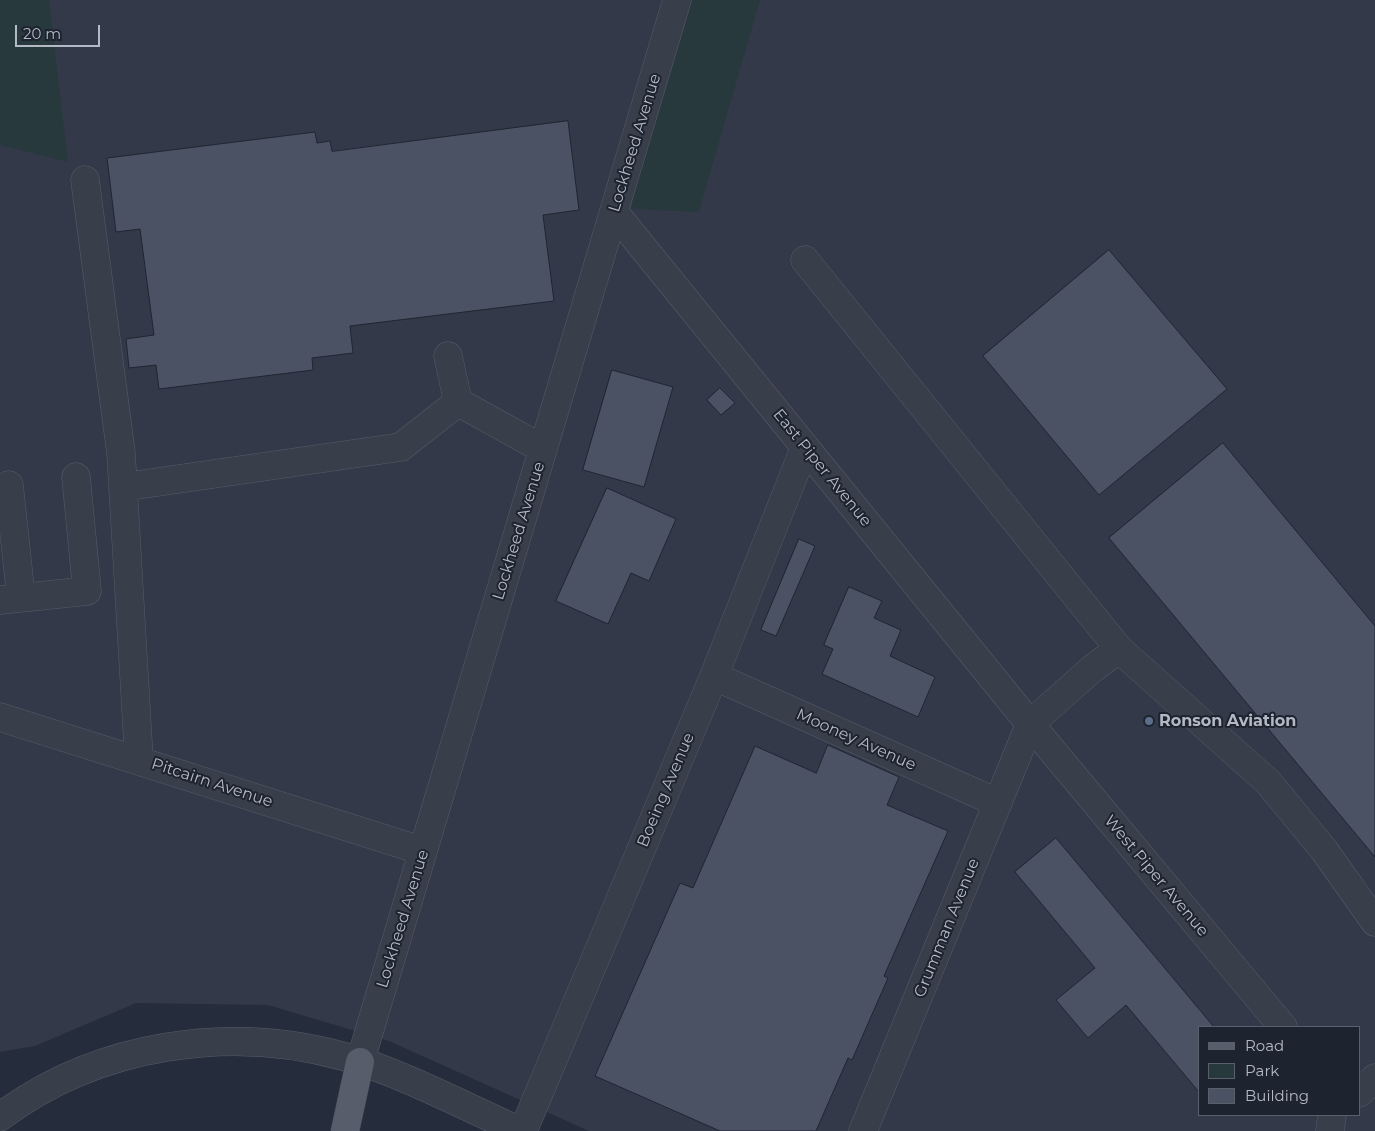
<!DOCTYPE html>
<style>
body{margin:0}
#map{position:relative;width:1375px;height:1131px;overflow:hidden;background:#252c3b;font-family:Montserrat,sans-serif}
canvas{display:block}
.legend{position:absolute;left:1198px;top:1026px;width:162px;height:90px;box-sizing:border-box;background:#1e2330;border:1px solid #5a5f6c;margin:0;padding:6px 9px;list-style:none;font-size:15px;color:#b4b9c6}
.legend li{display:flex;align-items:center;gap:10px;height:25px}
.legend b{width:25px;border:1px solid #5a5f6c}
.scale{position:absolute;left:15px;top:25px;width:85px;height:22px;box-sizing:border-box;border:2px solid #b4b9c6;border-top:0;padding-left:6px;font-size:15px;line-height:18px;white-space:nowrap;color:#b4b9c6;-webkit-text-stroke:4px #1e2330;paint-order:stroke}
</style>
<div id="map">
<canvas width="1375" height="1131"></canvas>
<ul class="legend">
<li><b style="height:6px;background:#575d6b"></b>Road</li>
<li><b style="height:14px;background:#28393d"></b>Park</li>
<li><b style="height:14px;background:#4b5263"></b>Building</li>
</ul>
<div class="scale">20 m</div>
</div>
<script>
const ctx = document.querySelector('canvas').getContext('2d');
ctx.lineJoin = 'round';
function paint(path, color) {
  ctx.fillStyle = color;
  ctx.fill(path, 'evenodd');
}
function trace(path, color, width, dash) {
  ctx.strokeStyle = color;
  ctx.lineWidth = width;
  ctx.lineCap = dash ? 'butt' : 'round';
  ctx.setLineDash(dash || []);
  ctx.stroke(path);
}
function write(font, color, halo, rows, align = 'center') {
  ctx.font = font + ' Montserrat,sans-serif';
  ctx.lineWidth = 4;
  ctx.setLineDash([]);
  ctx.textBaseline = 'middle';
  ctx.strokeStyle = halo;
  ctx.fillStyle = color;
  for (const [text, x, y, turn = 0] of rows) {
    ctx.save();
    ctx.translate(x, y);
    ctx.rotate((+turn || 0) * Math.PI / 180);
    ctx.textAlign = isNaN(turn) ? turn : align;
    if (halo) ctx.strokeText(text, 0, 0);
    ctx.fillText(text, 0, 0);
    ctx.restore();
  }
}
paint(new Path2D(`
 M 0,0 L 1375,0 L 1375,1131 L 589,1131 L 389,1041 L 268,1005 L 136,1003 L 35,1046 L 0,1052 ZM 1199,1027 L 1359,1027 L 1359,1115 L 1199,1115 Z`), '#333948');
paint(new Path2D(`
 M 0,0 L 49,0 L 68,162 L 0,145 Z
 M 667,0 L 760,0 L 699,212 L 631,209 Z`), '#28393d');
const building = new Path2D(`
 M 568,121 L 579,210 L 543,215 L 554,301 L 350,326 L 353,353 L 312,358 L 313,370 L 159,389 L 156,365 L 129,368 L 126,339 L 154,335 L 140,229 L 116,232 L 107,158 L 315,132 L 317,143 L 330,141 L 332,151 Z
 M 1109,250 L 1227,389 L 1099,495 L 983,356 Z
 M 612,370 L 673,387 L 644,487 L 583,470 Z
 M 720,388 L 735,403 L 721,415 L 707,400 Z
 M 1223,443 L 1375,626 L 1375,857 L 1109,538 Z
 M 607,488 L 676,519 L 649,581 L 631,573 L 608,624 L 556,601 Z
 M 799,539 L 815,546 L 776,636 L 761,630 Z
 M 849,587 L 882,601 L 874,618 L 901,630 L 890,656 L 935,677 L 918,717 L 822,674 L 833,649 L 824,645 Z
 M 828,745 L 899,777 L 887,805 L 948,831 L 884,976 L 888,978 L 852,1060 L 848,1058 L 816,1131 L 720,1131 L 595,1076 L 680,883 L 693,888 L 755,746 L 816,773 Z
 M 1056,838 L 1214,1027 L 1199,1027 L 1199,1092 L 1126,1005 L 1088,1038 L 1056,1000 L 1095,968 L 1015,872 Z`);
paint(building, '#4b5263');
trace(building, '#202532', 1);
const minor = new Path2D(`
 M 85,180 L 121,453 L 139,760
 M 614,212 L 1030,724 L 1283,1027
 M 805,260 L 1119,649
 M 448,356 L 458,402
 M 9,485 L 21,597
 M 123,487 L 401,447 L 458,402 L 543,449
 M 0,600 L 87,591 L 76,477
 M 714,676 L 998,803
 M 0,717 L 423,851
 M 360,1062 L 677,0
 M 1359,1093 L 1375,1078
 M 0,1117 C 97,1044 230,1024 346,1057 C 402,1073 466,1107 520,1131
 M 523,1131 L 714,676 L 805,447
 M 863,1131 L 1030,724 L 1092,669 L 1119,649 L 1268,782 L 1324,850 L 1375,922
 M 1330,1131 L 1332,1115`);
const major = new Path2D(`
 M 345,1131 L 360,1062`);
trace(minor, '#575c69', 29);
trace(major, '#424754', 29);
trace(minor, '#393e4b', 28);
trace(major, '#575d6b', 28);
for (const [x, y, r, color] of [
 [1149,721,5,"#5c6f8a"]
]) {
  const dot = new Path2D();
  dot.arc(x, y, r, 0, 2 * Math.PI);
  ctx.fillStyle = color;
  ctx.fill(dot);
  trace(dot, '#1e2330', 2);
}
write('16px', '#b4b9c6', '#1e2330', [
 ["Lockheed Avenue",635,143,-73],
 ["East Piper Avenue",822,468,51],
 ["Lockheed Avenue",519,531,-73],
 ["Mooney Avenue",856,740,24],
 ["Pitcairn Avenue",212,783,18],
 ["Boeing Avenue",666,790,-67],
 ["West Piper Avenue",1156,876,50],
 ["Lockheed Avenue",403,919,-73],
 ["Grumman Avenue",947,928,-68]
]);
write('bold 16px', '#b4b9c6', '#1e2330', [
 ["Ronson Aviation",1159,721]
], 'left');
</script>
